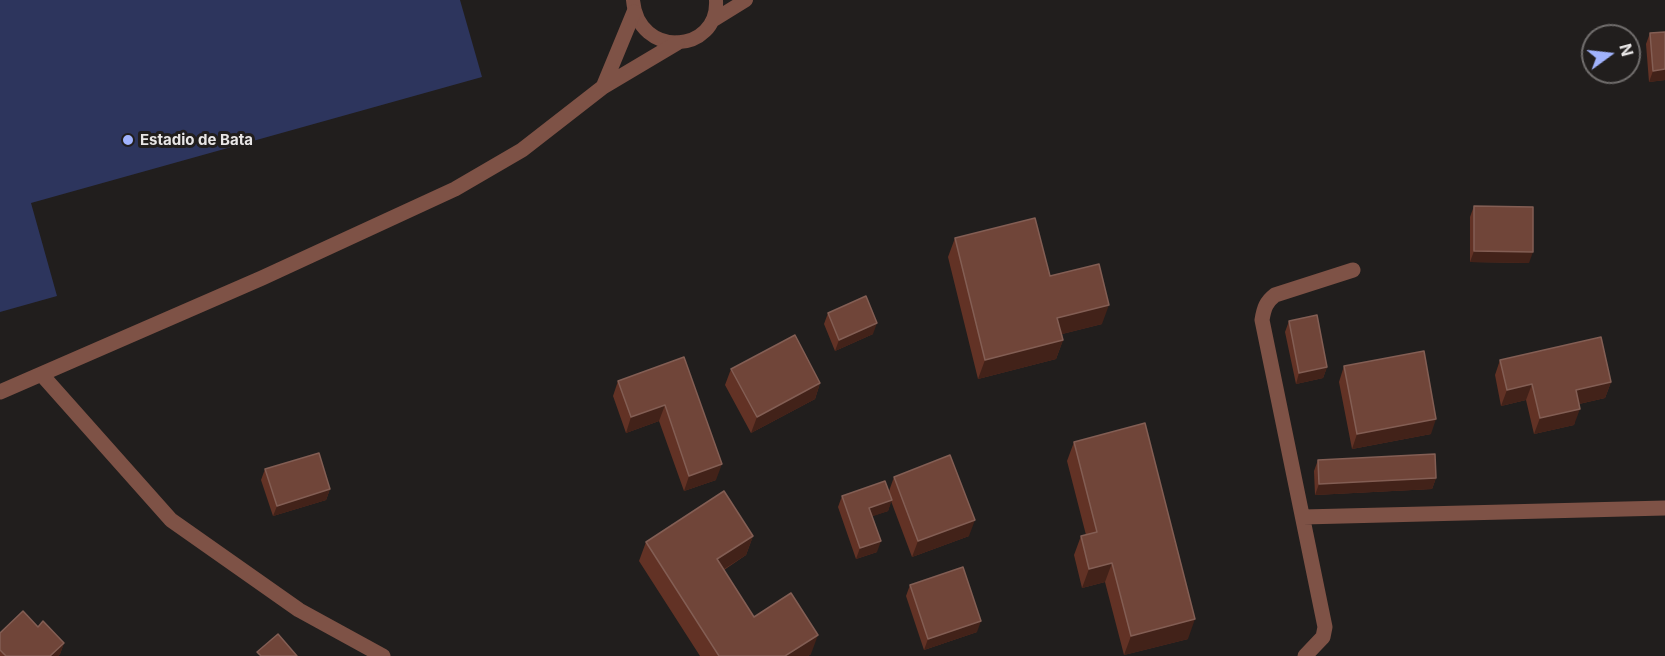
<!DOCTYPE html>
<style>
body{margin:0}
#map{position:relative;width:1665px;height:656px;overflow:hidden;background:#211e1d;font-family:Inter,sans-serif}
canvas{display:block}
.north{position:absolute;left:1581px;top:24px;width:60px;height:60px;box-sizing:border-box;background:#211e1d;border:2px solid #716e6d;border-radius:50%;rotate:75deg;font-size:16px;font-weight:700;line-height:24px;text-align:center;color:#e8e6e6}
.north::after{content:'';display:block;margin:auto;width:21px;height:27px;background:#a1b3fd;clip-path:polygon(50% 0,100% 100%,50% 72%,0 100%)}
</style>
<div id="map">
<canvas width="1665" height="656"></canvas>
<div class="north">N</div>
</div>
<script>
const ctx = document.querySelector('canvas').getContext('2d');
ctx.lineJoin = 'round';
function paint(path, color) {
  ctx.fillStyle = color;
  ctx.fill(path, 'evenodd');
}
function trace(path, color, width, dash) {
  ctx.strokeStyle = color;
  ctx.lineWidth = width;
  ctx.lineCap = dash ? 'butt' : 'round';
  ctx.setLineDash(dash || []);
  ctx.stroke(path);
}
function write(font, color, halo, rows, align = 'center') {
  ctx.font = font + ' Inter,sans-serif';
  ctx.lineWidth = 6;
  ctx.setLineDash([]);
  ctx.textBaseline = 'middle';
  ctx.strokeStyle = halo;
  ctx.fillStyle = color;
  for (const [text, x, y, turn = 0] of rows) {
    ctx.save();
    ctx.translate(x, y);
    ctx.rotate((+turn || 0) * Math.PI / 180);
    ctx.textAlign = isNaN(turn) ? turn : align;
    if (halo) ctx.strokeText(text, 0, 0);
    ctx.fillText(text, 0, 0);
    ctx.restore();
  }
}
paint(new Path2D(`
 M 0,0 L 460,0 L 482,77 L 31,203 L 57,296 L 0,312 Z`), '#2d355d');
trace(new Path2D(`
 M 633,0 C 638,59 719,54 716,0
 M 712,21 L 746,0`), '#7e5246', 14);
trace(new Path2D(`
 M 603,87 L 634,12
 M 42,375 L 171,520 L 299,610 L 383,656
 M 0,392 L 262,278 L 455,189 L 522,150 L 603,87 L 677,43
 M 1303,517 L 1665,508
 M 1305,656 L 1323,637 L 1325,627 L 1262,320 C 1264,308 1266,302 1275,295 L 1353,270`), '#7e5246', 15);
paint(new Path2D(`
 M 1665,32 L 1665,80 L 1649,82 L 1646,44 L 1650,33 Z
 M 1474,206 L 1529,263 L 1470,262 L 1470,217 Z
 M 955,238 L 1050,276 L 1102,324 L 1062,334 L 1063,340 L 1056,359 L 978,379 L 948,257 Z
 M 828,313 L 873,334 L 835,351 L 824,324 Z
 M 1289,321 L 1327,367 L 1323,378 L 1296,384 L 1285,332 Z
 M 684,357 L 716,480 L 684,491 L 659,421 L 626,433 L 613,396 L 618,381 Z
 M 1500,360 L 1611,382 L 1605,398 L 1579,404 L 1574,425 L 1534,434 L 1526,400 L 1501,406 L 1495,375 Z
 M 1344,366 L 1431,434 L 1352,449 L 1339,382 Z
 M 731,369 L 820,383 L 815,399 L 751,433 L 725,385 Z
 M 1074,442 L 1188,639 L 1124,655 L 1105,582 L 1082,588 L 1074,555 L 1081,536 L 1086,535 L 1067,461 Z
 M 1318,460 L 1436,478 L 1432,489 L 1315,495 L 1314,471 Z
 M 265,469 L 330,489 L 326,500 L 273,516 L 261,480 Z
 M 894,477 L 969,536 L 912,557 L 891,501 L 888,511 L 872,516 L 877,552 L 856,559 L 838,507 L 842,496 L 889,491 Z
 M 753,536 L 746,555 L 724,570 L 754,617 L 811,654 L 808,656 L 700,656 L 639,561 L 646,542 Z
 M 910,585 L 977,632 L 924,650 L 906,596 Z
 M 38,627 L 64,643 L 60,654 L 58,656 L 0,656 L 0,633 Z`), '#623225');
paint(new Path2D(`
 M 1665,69 L 1665,80 L 1649,82 L 1653,71 Z
 M 1474,251 L 1533,252 L 1529,263 L 1470,262 Z
 M 1109,305 L 1102,324 L 1050,337 L 1057,318 Z
 M 877,323 L 873,334 L 835,351 L 839,340 Z
 M 1063,340 L 1056,359 L 978,379 L 985,360 Z
 M 1327,367 L 1323,378 L 1296,384 L 1299,373 Z
 M 1611,382 L 1605,398 L 1570,406 L 1576,390 Z
 M 820,383 L 815,399 L 751,433 L 757,417 Z
 M 1532,384 L 1526,400 L 1501,406 L 1507,390 Z
 M 665,405 L 659,421 L 626,433 L 631,417 Z
 M 1580,409 L 1574,425 L 1534,434 L 1540,418 Z
 M 1436,419 L 1431,434 L 1352,449 L 1357,434 Z
 M 722,464 L 716,480 L 684,491 L 689,476 Z
 M 1436,478 L 1432,489 L 1315,495 L 1319,484 Z
 M 330,489 L 326,500 L 273,516 L 277,506 Z
 M 892,500 L 888,511 L 865,519 L 869,508 Z
 M 975,520 L 969,536 L 912,557 L 918,541 Z
 M 753,536 L 746,555 L 710,578 L 717,559 Z
 M 881,541 L 877,552 L 856,559 L 860,548 Z
 M 1112,563 L 1105,582 L 1082,588 L 1089,569 Z
 M 1195,619 L 1188,639 L 1124,655 L 1131,636 Z
 M 981,621 L 977,632 L 924,650 L 928,639 Z
 M 818,635 L 811,654 L 808,656 L 785,656 Z
 M 64,643 L 60,654 L 58,656 L 50,656 Z`), '#422219');
const building = new Path2D(`
 M 1665,32 L 1665,69 L 1653,71 L 1650,33 Z
 M 1474,206 L 1533,207 L 1533,252 L 1474,251 Z
 M 1035,218 L 1050,276 L 1099,264 L 1109,305 L 1057,318 L 1063,340 L 985,360 L 955,238 Z
 M 866,296 L 877,323 L 839,340 L 828,313 Z
 M 1317,315 L 1327,367 L 1299,373 L 1289,321 Z
 M 795,335 L 820,383 L 757,417 L 731,369 Z
 M 1601,337 L 1611,382 L 1576,390 L 1580,409 L 1540,418 L 1532,384 L 1507,390 L 1500,360 Z
 M 1424,351 L 1436,419 L 1357,434 L 1344,366 Z
 M 684,357 L 722,464 L 689,476 L 665,405 L 631,417 L 618,381 Z
 M 1145,423 L 1195,619 L 1131,636 L 1112,563 L 1089,569 L 1081,536 L 1097,532 L 1074,442 Z
 M 319,453 L 330,489 L 277,506 L 265,469 Z
 M 1435,454 L 1436,478 L 1319,484 L 1318,460 Z
 M 950,455 L 975,520 L 918,541 L 894,477 Z
 M 885,481 L 892,500 L 869,508 L 881,541 L 860,548 L 842,496 Z
 M 724,491 L 753,536 L 717,559 L 754,617 L 791,593 L 818,635 L 785,656 L 719,656 L 646,542 Z
 M 963,567 L 981,621 L 928,639 L 910,585 Z
 M 23,611 L 38,627 L 43,621 L 64,643 L 50,656 L 6,656 L 0,650 L 0,633 Z
 M 278,634 L 297,656 L 261,656 L 257,652 Z`);
paint(building, '#704539');
trace(building, '#835e54', 1.5);
for (const [x, y, r, color] of [
 [128,140,6,"#a1b3fd"]
]) {
  const dot = new Path2D();
  dot.arc(x, y, r, 0, 2 * Math.PI);
  ctx.fillStyle = color;
  ctx.fill(dot);
  trace(dot, '#211e1d', 2);
}
write('bold 15px', '#e8e6e6', '#211e1d', [
 ["Estadio de Bata",140,140]
], 'left');
</script>
